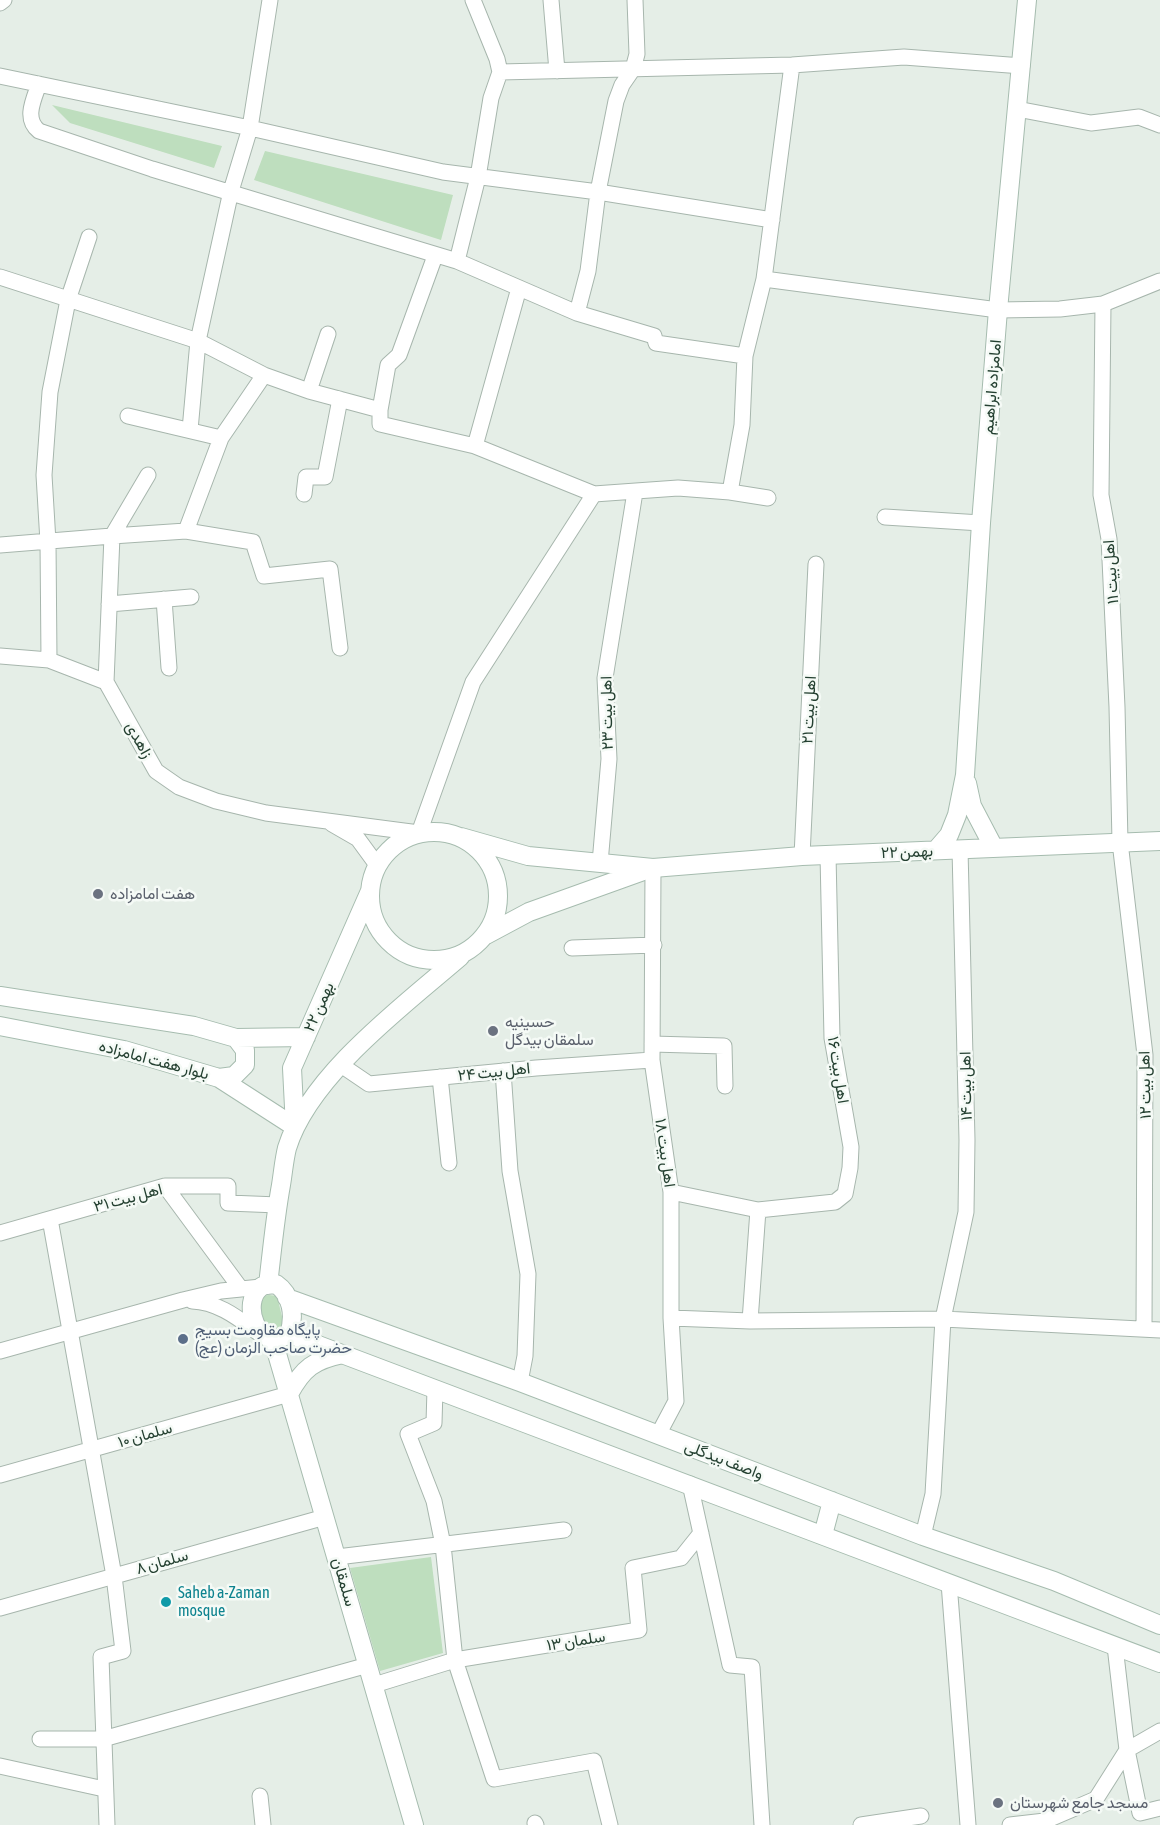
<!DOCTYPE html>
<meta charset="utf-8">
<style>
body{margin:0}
canvas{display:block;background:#e5eee7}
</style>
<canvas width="1160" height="1825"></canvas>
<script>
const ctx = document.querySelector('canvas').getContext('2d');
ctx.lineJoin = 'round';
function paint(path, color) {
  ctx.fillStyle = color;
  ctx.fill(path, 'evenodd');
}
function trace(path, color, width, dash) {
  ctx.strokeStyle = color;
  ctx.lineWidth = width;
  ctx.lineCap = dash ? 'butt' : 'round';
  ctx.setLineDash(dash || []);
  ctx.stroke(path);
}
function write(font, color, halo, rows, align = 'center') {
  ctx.font = font + ' "Asap Condensed",Vazirmatn,sans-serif';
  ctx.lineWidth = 5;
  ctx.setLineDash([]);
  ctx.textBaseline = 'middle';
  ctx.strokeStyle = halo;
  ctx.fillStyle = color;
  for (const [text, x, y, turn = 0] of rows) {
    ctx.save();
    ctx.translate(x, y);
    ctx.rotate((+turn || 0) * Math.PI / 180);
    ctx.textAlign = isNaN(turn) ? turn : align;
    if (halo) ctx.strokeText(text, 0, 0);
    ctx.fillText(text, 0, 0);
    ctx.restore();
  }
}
paint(new Path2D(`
 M 52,105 L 222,146 L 214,168 L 70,123 Z
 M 265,151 L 453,195 L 441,240 L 254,180 Z
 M 269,1295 L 277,1296 L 284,1325 L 274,1333 C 262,1322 258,1313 261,1296 Z
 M 431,1557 L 443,1653 L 380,1671 L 350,1568 Z`), '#bedebe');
const street = new Path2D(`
 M 551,0 L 557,71
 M 0,3 L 4,0
 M 500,72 L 792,65 L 904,57 L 1022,66
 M 0,76 L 250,128 L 443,172 L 598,192 L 772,220
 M 39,84 C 33,101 24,119 39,131 L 152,169 L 457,261 L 577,313 L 588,271 L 598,192 L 616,101 L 622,85 L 633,69 L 637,54 L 635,0
 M 1017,109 L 1091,123 L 1139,117 L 1160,125
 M 457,261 L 478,177 L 491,98 L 500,72 L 497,59 L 473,0
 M 0,277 L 198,341 L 264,375 L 221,438 L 186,531 L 112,536 L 106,682
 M 764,279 L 998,310 L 1060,309 L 1103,304 L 1160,281
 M 1103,304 L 1101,495 L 1109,539 L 1117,707 L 1120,842 L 1145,1055 L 1144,1329
 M 577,313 L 654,336 L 656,343 L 745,356
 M 264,375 L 309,391 L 380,410 L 388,365 L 399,355 L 435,256
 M 309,391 L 328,334
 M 380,410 L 380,424 L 475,446 L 594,494 L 678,488 L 730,492 L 768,498
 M 128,416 L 221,438
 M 190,430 L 198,341 L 231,191 L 250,128 L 270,0
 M 475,446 L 519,288
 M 730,492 L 742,425 L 745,356 L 764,279 L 792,65
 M 304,494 L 306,477 L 325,477 L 340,399
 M 885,517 L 981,523
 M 186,531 L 253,542 L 264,576 L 330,569 L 340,648
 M 0,545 L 112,536 L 148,475
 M 164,599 L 169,668
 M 109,604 L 191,597
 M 0,656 L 49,660 L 106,682 L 156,771 L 179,787 L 216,801 L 266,813 L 419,833 L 473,682 L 594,494
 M 49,660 L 48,542 L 44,475 L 50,392 L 68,300 L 89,237
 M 332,824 L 358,839 L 377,865
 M 802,856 L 816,564
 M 600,863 L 609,759 L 605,678 L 635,492
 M 653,868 L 652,1060 L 671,1192 L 671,1318 L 676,1401 L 658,1435
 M 572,948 L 654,945
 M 652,1044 L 724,1046 L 725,1086
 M 341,1065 L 369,1084 L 536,1068 L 652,1060
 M 503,1071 L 510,1171 L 528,1274 L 525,1356 L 520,1382
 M 440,1077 L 449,1163
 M 165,1186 L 241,1289
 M 758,1210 L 835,1202 L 845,1194 L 850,1168 L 851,1147 L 832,1038 L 828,855
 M 50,1219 L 114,1576 L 123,1651 L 101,1657 L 107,1825
 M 0,1233 L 165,1186 L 228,1186 L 228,1203 L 278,1205
 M 192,1301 C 219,1302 239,1319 260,1334
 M 671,1318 L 750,1321 L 758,1210 L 671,1192
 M 750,1321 L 943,1319 L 1160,1330
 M 0,1351 L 183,1300 L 221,1291 L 261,1287
 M 435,1389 L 434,1423 L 408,1434 L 434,1501 L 443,1545 L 455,1660 L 494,1779 L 594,1761 L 610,1825
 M 0,1475 L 289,1394
 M 690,1484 L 730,1665 L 752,1667 L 762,1825
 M 923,1536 L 933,1494 L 943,1319 L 966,1212 L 967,1140 L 960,849
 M 337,1557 L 564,1530
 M 949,1583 L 968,1825
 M 0,1608 L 325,1517
 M 1115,1646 L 1127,1750 L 1140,1813 L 1160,1808
 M 374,1685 L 455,1660 L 639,1630 L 633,1568 L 681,1558 L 701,1533
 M 40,1739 L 103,1739 L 368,1665
 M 0,1766 L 104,1789
 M 260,1796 L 263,1825
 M 535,1823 L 536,1825
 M 861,1825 L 921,1816
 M 1010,1825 L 1045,1821 L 1096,1799 L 1127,1750 L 1160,1731`);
const secondary = new Path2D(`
 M 967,783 L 972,806 L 994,848
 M370 896a64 64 0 1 1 128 0a64 64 0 1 1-128 0Z
 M 461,837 L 528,856 L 653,868 L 802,856 L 1160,841
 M 936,850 L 949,835 L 957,815 L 965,775 L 981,523 L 998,310 L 1027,0
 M 486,935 L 529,912 L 646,870
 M 0,996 L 194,1026 L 236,1038 L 306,1037
 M 0,1026 L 124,1050 L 219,1078 L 295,1127
 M 219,1078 L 234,1076 L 245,1065 L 245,1050 L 236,1038
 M 295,1127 L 292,1068 L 370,891
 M 276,1284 C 292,1295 295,1316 289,1334 C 257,1355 240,1301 261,1287 C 265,1284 271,1285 276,1284 Z
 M 268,1285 C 272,1251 275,1218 281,1185 C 283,1173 284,1160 287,1148 C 309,1076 403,1006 460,957
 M 287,1298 L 520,1382 L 923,1536 L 1054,1581 L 1160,1625
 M 289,1334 L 1160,1663
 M 273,1340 L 414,1825
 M 289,1394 C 303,1368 314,1360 343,1354
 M 823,1535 L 832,1501`);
trace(street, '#a7b6ad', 17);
trace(secondary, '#a6bcaf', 20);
trace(street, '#fff', 15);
trace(secondary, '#fff', 18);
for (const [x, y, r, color] of [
 [98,894,6,"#6b7280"],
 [493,1031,6,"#6b7280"],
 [183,1339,6,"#5c6f8a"],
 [166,1602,6,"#0f9aa8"],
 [998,1803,6,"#6b7280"]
]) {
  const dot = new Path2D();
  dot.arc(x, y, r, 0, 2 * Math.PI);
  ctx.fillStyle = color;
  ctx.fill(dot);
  trace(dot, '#f5faf6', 2);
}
write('16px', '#244031', '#f5faf6', [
 ["امامزاده ابراهیم",992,387,-85],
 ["اهل بیت ۱۱",1111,572,-94],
 ["اهل بیت ۲۱",809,710,-87],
 ["اهل بیت ۲۳",607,713,-91],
 ["زاهدی",139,740,61],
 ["۲۲ بهمن",907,852,-2],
 ["۲۲ بهمن",319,1007,-66],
 ["بلوار هفت امامزاده",154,1060,15],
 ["اهل بیت ۱۶",838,1070,81],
 ["اهل بیت ۲۴",494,1072,-6],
 ["اهل بیت ۱۲",1145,1085,-91],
 ["اهل بیت ۱۴",966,1086,-91],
 ["اهل بیت ۱۸",665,1153,82],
 ["اهل بیت ۳۱",128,1198,-15],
 ["سلمان ۱۰",145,1435,-16],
 ["واصف بیدگلی",724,1460,21],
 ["سلمان ۸",162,1562,-16],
 ["سلمقان",344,1582,74],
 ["سلمان ۱۳",576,1641,-9]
]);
write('16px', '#5b616d', '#f5faf6', [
 ["هفت امامزاده",110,894],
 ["حسینیه",505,1022],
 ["سلمقان بیدگل",505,1040],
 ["مسجد جامع شهرستان",1010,1803]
], 'left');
write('16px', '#4e5e75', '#f5faf6', [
 ["پایگاه مقاومت بسیج",195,1330],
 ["حضرت صاحب الزمان (عج)",195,1348]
], 'left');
write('16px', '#0d838f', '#f5faf6', [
 ["Saheb a-Zaman",178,1593],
 ["mosque",178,1611]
], 'left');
</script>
